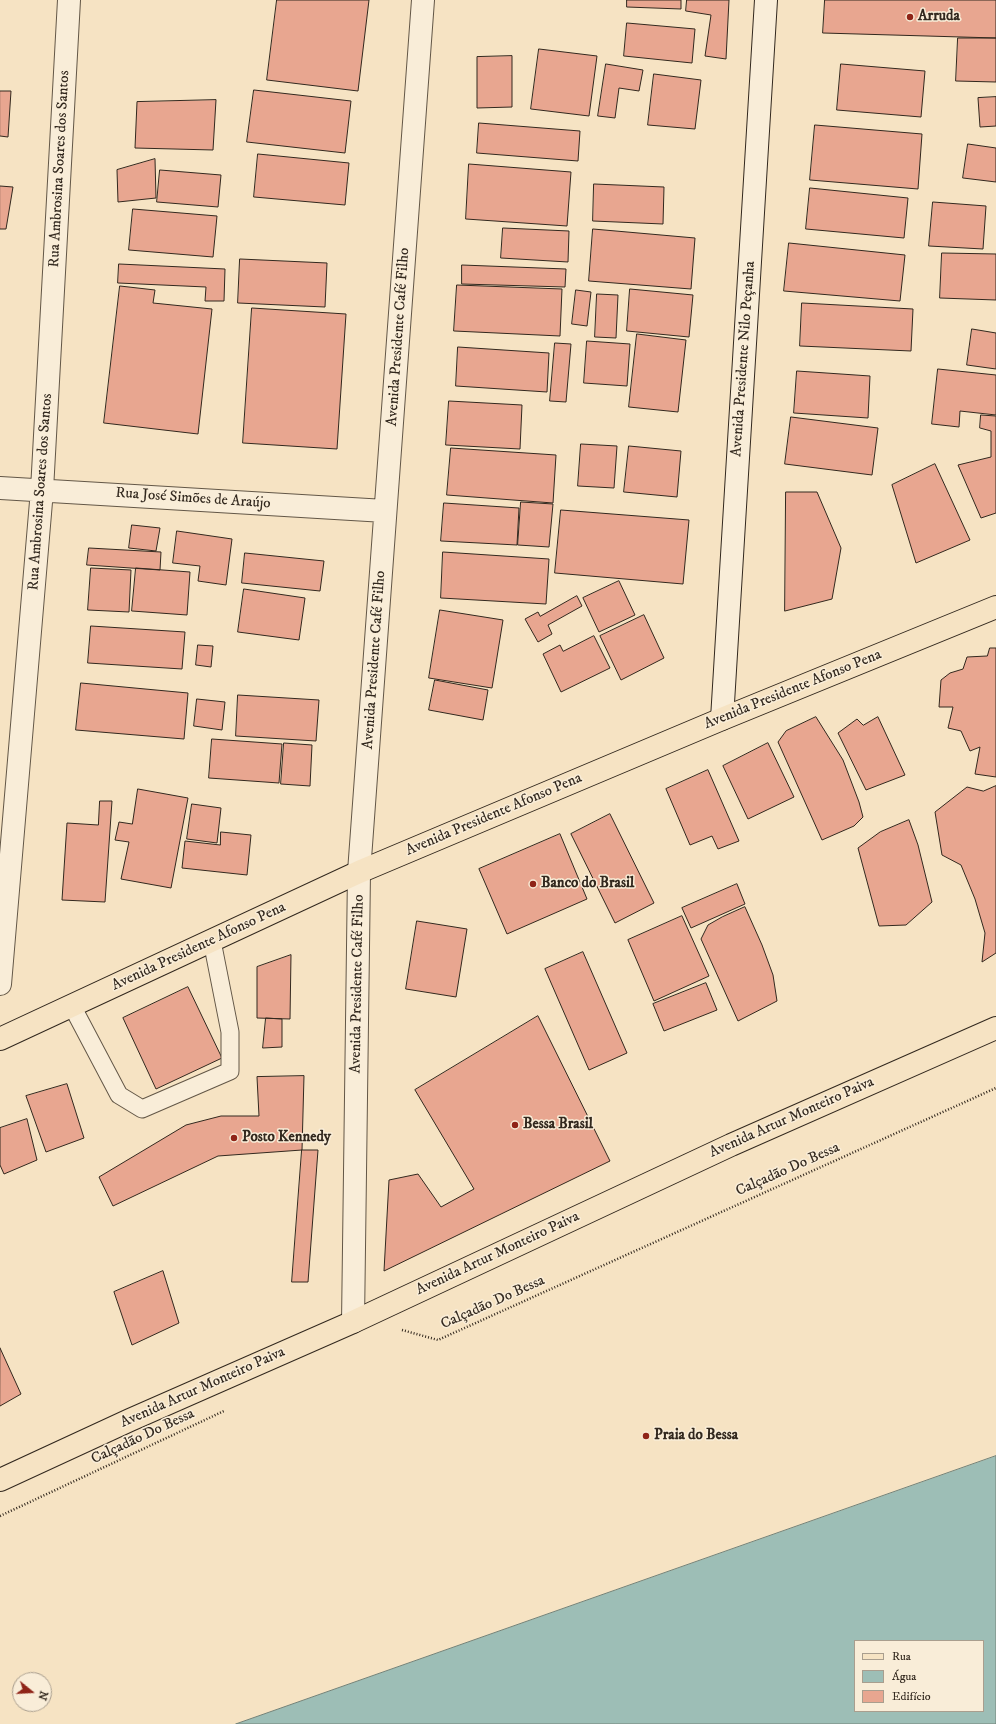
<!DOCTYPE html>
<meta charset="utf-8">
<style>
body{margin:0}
#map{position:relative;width:996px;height:1724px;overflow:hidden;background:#f6e3c3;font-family:"IM FELL DW Pica",serif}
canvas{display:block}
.legend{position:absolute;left:854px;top:1640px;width:130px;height:72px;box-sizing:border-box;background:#f9edd8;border:1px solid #a99e8e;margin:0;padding:5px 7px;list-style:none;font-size:12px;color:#32281e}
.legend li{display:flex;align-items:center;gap:8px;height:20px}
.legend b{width:20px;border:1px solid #a99e8e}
.north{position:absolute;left:12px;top:1672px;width:40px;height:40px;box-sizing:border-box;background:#f9edd8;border:1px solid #a99e8e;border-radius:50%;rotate:108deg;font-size:11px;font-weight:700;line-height:16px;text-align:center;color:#32281e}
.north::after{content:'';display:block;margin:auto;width:14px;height:18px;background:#8f2418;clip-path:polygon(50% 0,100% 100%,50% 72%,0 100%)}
</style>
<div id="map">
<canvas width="996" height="1724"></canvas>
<ul class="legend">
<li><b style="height:5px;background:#f6e3c3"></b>Rua</li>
<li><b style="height:11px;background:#9dbeb6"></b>Água</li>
<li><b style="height:11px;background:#e8a690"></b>Edifício</li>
</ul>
<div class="north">N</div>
</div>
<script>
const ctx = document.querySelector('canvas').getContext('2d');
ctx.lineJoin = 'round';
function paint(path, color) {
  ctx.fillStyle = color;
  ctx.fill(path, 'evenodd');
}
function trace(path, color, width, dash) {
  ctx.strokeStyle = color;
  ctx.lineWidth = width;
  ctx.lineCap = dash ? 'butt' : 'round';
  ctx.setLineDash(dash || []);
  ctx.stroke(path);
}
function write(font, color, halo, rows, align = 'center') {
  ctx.font = font + ' "IM FELL DW Pica",serif';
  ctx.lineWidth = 3;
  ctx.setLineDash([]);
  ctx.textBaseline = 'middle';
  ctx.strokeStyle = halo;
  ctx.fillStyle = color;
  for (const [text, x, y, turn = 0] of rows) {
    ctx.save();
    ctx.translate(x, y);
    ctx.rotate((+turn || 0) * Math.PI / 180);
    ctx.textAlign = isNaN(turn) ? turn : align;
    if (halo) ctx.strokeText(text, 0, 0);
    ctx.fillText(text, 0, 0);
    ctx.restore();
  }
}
const water = new Path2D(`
 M 996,1456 L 996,1724 L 236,1724 ZM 855,1641 L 983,1641 L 983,1711 L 855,1711 Z`);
paint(water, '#9dbeb6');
trace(water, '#728279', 1);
const building = new Path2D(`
 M 277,0 L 369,0 L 358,91 L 267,80 Z
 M 627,0 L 681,0 L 681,9 L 627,7 Z
 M 687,0 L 729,0 L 726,59 L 705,56 L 711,15 L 686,11 Z
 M 825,0 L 996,0 L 996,38 L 823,33 Z
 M 627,23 L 695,29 L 692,63 L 624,56 Z
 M 958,38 L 996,38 L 996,82 L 956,81 Z
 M 539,49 L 597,56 L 589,116 L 531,109 Z
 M 512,56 L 512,107 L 477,108 L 477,57 Z
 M 606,64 L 643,70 L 639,91 L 619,88 L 615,118 L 598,116 Z
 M 841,64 L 925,71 L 921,117 L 837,110 Z
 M 654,74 L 701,80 L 695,129 L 648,125 Z
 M 254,90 L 351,101 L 345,153 L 247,142 Z
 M 0,91 L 11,91 L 8,137 L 0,136 Z
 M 996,97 L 996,126 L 980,127 L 978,98 Z
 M 216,100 L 213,150 L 135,148 L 137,102 Z
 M 479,123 L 580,131 L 578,161 L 477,153 Z
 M 815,125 L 922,134 L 918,189 L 810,180 Z
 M 968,144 L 996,148 L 996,182 L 963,178 Z
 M 258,154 L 349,163 L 345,205 L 254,197 Z
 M 155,159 L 156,198 L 118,202 L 117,170 Z
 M 469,164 L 571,172 L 567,226 L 466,219 Z
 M 160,170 L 221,175 L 218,207 L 157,202 Z
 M 594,184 L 664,187 L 663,224 L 593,221 Z
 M 0,186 L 13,187 L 6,229 L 0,229 Z
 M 810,188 L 908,198 L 904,238 L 806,229 Z
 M 933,202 L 986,206 L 983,249 L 929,246 Z
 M 133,209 L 217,216 L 213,257 L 129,250 Z
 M 503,228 L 569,231 L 568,262 L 501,258 Z
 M 593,229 L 695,238 L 691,289 L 589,281 Z
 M 789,243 L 905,255 L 900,301 L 784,291 Z
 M 942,253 L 996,254 L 996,300 L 940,298 Z
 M 240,259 L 327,263 L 325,307 L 238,303 Z
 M 119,264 L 225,269 L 224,301 L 205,301 L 206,287 L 118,283 Z
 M 462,265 L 566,269 L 565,287 L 462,284 Z
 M 457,285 L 562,289 L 560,336 L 454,331 Z
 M 120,286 L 155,290 L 153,303 L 212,309 L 198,434 L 104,423 Z
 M 630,289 L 693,295 L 689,337 L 627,331 Z
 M 576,290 L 591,292 L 587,326 L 572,324 Z
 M 597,294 L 618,295 L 616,338 L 595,337 Z
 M 802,303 L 913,309 L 911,351 L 800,346 Z
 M 252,308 L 346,314 L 337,449 L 243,443 Z
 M 972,329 L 996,333 L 996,369 L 967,365 Z
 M 637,334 L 686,340 L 678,412 L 629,407 Z
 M 587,341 L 630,344 L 627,386 L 584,383 Z
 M 555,343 L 571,344 L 566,402 L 550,401 Z
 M 458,347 L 549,353 L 547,392 L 456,386 Z
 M 938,369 L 996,375 L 996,415 L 960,411 L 959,427 L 932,424 Z
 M 797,371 L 870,376 L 868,418 L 794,413 Z
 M 449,401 L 522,405 L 520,449 L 446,445 Z
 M 981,415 L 996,416 L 996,513 L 981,518 L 958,465 L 991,457 L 991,431 L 980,428 Z
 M 791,417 L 878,428 L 872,475 L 785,464 Z
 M 581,444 L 617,446 L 614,488 L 578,486 Z
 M 629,446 L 681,451 L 677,497 L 624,492 Z
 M 451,448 L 556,455 L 553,503 L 447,495 Z
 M 935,464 L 970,540 L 916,563 L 892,485 Z
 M 786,492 L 817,492 L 841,548 L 832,599 L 785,611 Z
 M 521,502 L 553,504 L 549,547 L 518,545 Z
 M 444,503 L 519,508 L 517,545 L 441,541 Z
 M 561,510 L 689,520 L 683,584 L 555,573 Z
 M 132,525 L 160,528 L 156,551 L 129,548 Z
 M 177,531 L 232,539 L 226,585 L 198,581 L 200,566 L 173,563 Z
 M 89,548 L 161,552 L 160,570 L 87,565 Z
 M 443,552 L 549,559 L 546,604 L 441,598 Z
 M 245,553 L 324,561 L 320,591 L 242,583 Z
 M 91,568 L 131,570 L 129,612 L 88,610 Z
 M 136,568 L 190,572 L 187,615 L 132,611 Z
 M 619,581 L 635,615 L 599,632 L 583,598 Z
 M 244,589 L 305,598 L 299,640 L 238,632 Z
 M 577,596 L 582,606 L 548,625 L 552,634 L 538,642 L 525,619 L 538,612 L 540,616 Z
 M 440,610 L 503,620 L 492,688 L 429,678 Z
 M 644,615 L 664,658 L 621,680 L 600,636 Z
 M 91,626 L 185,632 L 182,669 L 88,663 Z
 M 594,636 L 610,668 L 561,692 L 543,654 L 560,645 L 563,651 Z
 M 198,645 L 213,646 L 211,667 L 196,665 Z
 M 990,648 L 996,648 L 996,777 L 975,774 L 980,747 L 970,751 L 961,731 L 948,728 L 953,707 L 939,707 L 941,680 L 950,673 L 963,669 L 967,657 L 987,656 Z
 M 435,680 L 488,690 L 483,720 L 429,710 Z
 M 81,683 L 188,693 L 184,739 L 76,730 Z
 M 238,695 L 319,700 L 316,741 L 236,736 Z
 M 197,699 L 225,702 L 222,730 L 194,726 Z
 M 816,717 L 843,760 L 859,802 L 863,817 L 854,826 L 822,840 L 778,742 L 786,731 Z
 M 878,717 L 905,775 L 866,790 L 838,733 L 857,719 L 863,725 Z
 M 212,739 L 282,744 L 279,783 L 209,778 Z
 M 284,743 L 312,745 L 310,786 L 281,784 Z
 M 768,743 L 794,797 L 748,819 L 723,766 Z
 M 708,770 L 739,841 L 718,849 L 712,836 L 690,845 L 666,789 Z
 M 996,786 L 996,953 L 982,962 L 985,933 L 975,899 L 961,865 L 942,855 L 935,812 L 967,787 L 983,791 Z
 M 138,789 L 188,798 L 171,888 L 121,879 L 129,842 L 115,840 L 119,822 L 132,824 Z
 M 100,801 L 112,801 L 105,902 L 62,900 L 67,823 L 98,825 Z
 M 192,804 L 221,808 L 217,843 L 187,839 Z
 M 610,814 L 654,903 L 615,923 L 571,834 Z
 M 909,820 L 918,845 L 932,902 L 906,925 L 879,926 L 858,848 L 880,832 Z
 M 221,832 L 251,835 L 247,875 L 182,868 L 185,841 L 220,845 Z
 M 560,834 L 587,899 L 507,934 L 479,869 Z
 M 737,884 L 745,904 L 691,928 L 682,908 Z
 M 745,907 L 762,945 L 773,975 L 777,1001 L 738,1021 L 701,939 L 708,925 L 722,917 Z
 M 682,916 L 709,976 L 654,1001 L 628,940 Z
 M 417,921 L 467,929 L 456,997 L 406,989 Z
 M 583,952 L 627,1053 L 589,1070 L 545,969 Z
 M 291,955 L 290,1019 L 257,1018 L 257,967 Z
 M 706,983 L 717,1010 L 664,1031 L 653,1004 Z
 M 188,987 L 222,1058 L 156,1089 L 123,1018 Z
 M 538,1016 L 610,1161 L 384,1271 L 389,1180 L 418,1174 L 441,1207 L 474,1189 L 415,1090 Z
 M 266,1018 L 282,1019 L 282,1047 L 263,1048 Z
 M 304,1076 L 302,1150 L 218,1156 L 113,1206 L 99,1177 L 186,1125 L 221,1116 L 259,1116 L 257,1077 Z
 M 67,1084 L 84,1138 L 46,1152 L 26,1096 Z
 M 27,1119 L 37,1160 L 4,1174 L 0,1165 L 0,1128 Z
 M 302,1150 L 318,1150 L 308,1282 L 292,1282 Z
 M 163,1271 L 179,1323 L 132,1345 L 114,1292 Z
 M 0,1348 L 21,1394 L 0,1406 Z`);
paint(building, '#e8a690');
trace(building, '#32281e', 1);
const lane = new Path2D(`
 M 72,1006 L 119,1095 L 142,1109 L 230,1071 L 230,1032 L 212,941`);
const street = new Path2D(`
 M 0,488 L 385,511
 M 0,984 L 42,490 L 69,0
 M 353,1322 L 359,872 L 423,0`);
const secondary = new Path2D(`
 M 722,719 L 766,0`);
const primary = new Path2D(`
 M 0,1039 L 359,872 L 722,719 L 996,607
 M 0,1480 L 130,1420 L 353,1322 L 731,1145 L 996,1028`);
trace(lane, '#635747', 19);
trace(street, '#635747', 24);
trace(secondary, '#32281e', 24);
trace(primary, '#32281e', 24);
trace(new Path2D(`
 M 402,1330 L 438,1340 L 996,1088
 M 0,1516 L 224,1411`), '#32281e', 2.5, [1, 2]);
trace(lane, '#f9edd8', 17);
trace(street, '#f9edd8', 22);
trace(secondary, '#f9edd8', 22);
trace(primary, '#f6e3c3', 22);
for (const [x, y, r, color] of [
 [910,17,4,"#8f2418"],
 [533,884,4,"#8f2418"],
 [515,1125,4,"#8f2418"],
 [234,1138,4,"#8f2418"],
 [646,1436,4,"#8f2418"]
]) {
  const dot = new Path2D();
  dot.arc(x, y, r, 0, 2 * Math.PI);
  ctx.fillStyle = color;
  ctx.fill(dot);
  trace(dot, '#f9edd8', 1.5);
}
write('bold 15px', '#32281e', '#f9edd8', [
 ["Arruda",918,17],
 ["Banco do Brasil",541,884],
 ["Bessa Brasil",523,1125],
 ["Posto Kennedy",242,1138],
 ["Praia do Bessa",654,1436]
], 'left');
write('15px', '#32281e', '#f9edd8', [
 ["Rua Ambrosina Soares dos Santos",60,169,-87],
 ["Avenida Presidente Café Filho",399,337,-86],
 ["Avenida Presidente Nilo Peçanha",744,359,-86],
 ["Rua Ambrosina Soares dos Santos",41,492,-86],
 ["Rua José Simões de Araújo",193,499,4],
 ["Avenida Presidente Café Filho",375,660,-86],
 ["Avenida Presidente Afonso Pena",793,690,-22],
 ["Avenida Presidente Afonso Pena",494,815,-23],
 ["Avenida Presidente Afonso Pena",199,947,-25],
 ["Avenida Presidente Café Filho",358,984,-89],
 ["Avenida Artur Monteiro Paiva",792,1118,-24],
 ["Calçadão Do Bessa",788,1170,-24],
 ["Avenida Artur Monteiro Paiva",498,1254,-25],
 ["Calçadão Do Bessa",493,1303,-24],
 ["Avenida Artur Monteiro Paiva",203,1388,-24],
 ["Calçadão Do Bessa",143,1437,-25]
]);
</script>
